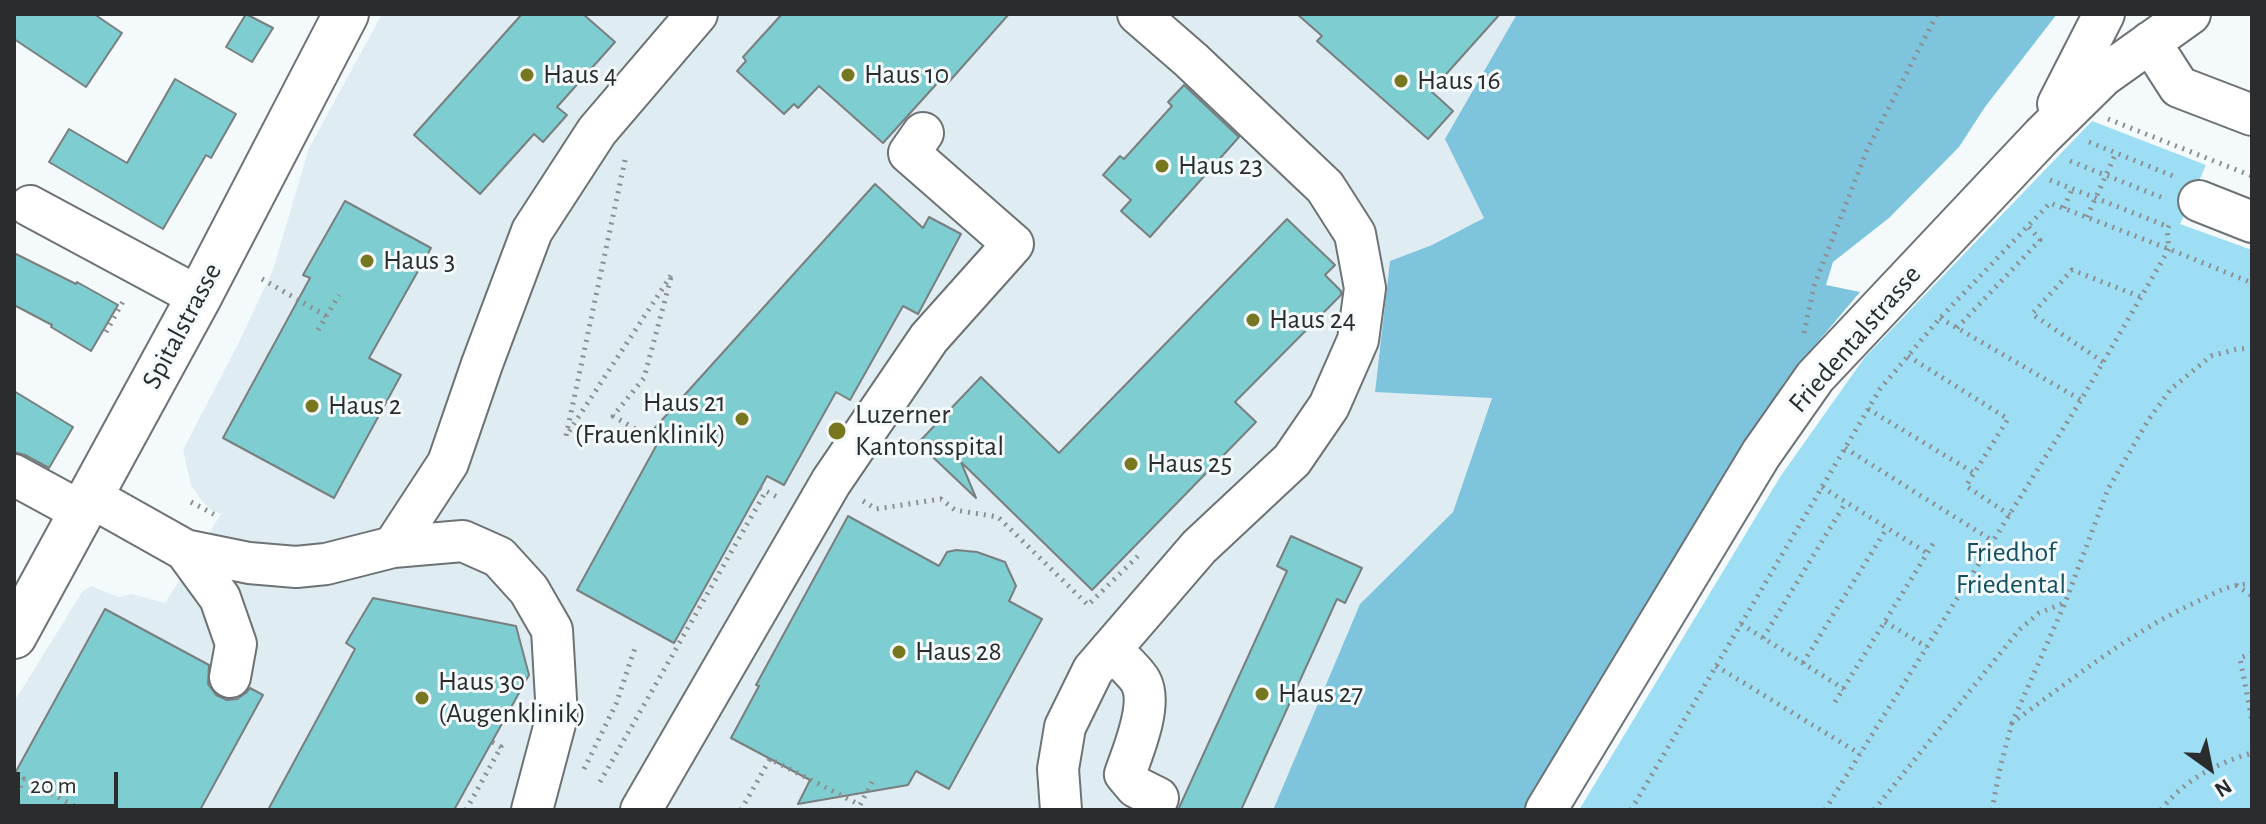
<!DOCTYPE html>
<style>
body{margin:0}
#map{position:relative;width:2266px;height:824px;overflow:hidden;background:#f4fafc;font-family:"Alegreya Sans",sans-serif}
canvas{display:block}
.frame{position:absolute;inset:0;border:16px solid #2a2c2d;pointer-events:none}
.north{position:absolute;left:2170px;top:728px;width:80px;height:80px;-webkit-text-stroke:6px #f4fafc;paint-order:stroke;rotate:147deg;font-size:22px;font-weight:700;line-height:32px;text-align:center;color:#2a2c2d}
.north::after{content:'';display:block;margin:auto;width:28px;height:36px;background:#2a2c2d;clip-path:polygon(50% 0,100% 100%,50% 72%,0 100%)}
.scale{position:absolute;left:16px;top:772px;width:102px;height:36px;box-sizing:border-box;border:4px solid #2a2c2d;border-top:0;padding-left:10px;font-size:24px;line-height:28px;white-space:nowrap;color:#2a2c2d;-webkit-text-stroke:6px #f4fafc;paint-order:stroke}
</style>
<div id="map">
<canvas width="2266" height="824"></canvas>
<div class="frame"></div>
<div class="north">N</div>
<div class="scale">20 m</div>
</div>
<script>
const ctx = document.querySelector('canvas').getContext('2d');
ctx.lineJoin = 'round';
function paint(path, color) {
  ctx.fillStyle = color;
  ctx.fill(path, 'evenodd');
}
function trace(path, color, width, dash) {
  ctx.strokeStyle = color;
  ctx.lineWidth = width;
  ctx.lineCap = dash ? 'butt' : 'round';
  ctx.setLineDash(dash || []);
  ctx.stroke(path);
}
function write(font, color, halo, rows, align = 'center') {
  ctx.font = font + ' "Alegreya Sans",sans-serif';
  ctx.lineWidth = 6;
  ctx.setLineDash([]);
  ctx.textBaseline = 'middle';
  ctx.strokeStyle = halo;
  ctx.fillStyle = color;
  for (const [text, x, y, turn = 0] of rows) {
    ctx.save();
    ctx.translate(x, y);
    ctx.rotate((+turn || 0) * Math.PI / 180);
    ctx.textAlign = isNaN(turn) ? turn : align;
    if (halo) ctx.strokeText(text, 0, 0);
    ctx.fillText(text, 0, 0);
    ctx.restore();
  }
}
paint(new Path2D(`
 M 382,14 L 1517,14 L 1484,218 L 1432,245 L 1390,261 L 1375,391 L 1492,397 L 1453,512 L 1360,604 L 1273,810 L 14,810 L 14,702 L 82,592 L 91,586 L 118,597 L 131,594 L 165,603 L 221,514 L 211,510 L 201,500 L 191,485 L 183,450 L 239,342 L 273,270 L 309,148 Z`), '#dfedf2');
paint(new Path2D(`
 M 2092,121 L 2206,165 L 2180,224 L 2252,250 L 2252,810 L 1579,810 L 1780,477 L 1865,357 Z`), '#9ddef5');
paint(new Path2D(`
 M 1517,14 L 2057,14 L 1985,107 L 1959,147 L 1889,218 L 1833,262 L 1826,285 L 1860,292 L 1785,381 L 1525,810 L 1273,810 L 1360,604 L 1453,512 L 1492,398 L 1375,392 L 1390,261 L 1432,245 L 1484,218 L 1445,139 Z`), '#7ec4dc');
const building = new Path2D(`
 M 14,14 L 94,14 L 122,33 L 86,87 L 14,39 Z
 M 246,14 L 273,28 L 252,62 L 226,47 Z
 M 522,14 L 583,14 L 615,42 L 557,107 L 567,115 L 543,142 L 534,134 L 480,194 L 414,135 Z
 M 782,14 L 1009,14 L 947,84 L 941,79 L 883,143 L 819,86 L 798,108 L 794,104 L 784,114 L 737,71 L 746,61 L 743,57 Z
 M 1297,14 L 1500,14 L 1431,91 L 1453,111 L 1428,139 L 1317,41 L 1322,36 Z
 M 175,79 L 236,114 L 211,158 L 206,155 L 163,229 L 49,162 L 69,129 L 127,163 Z
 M 1184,85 L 1239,137 L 1150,237 L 1121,211 L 1131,200 L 1103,175 L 1120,156 L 1124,159 L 1172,106 L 1168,102 Z
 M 875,184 L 923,228 L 929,217 L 961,234 L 918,314 L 903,306 L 850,400 L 836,392 L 784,485 L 767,476 L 674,643 L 577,590 L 661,437 L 652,431 Z
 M 345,201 L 431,248 L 369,358 L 401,375 L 334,498 L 223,438 L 310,278 L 303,275 Z
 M 1287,219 L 1335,265 L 1325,275 L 1341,291 L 1341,295 L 1235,402 L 1256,422 L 1092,590 L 961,462 L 976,498 L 918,443 L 981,377 L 1059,453 Z
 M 14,253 L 76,284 L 77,282 L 118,305 L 91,351 L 51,327 L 52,325 L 14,305 Z
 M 14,391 L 73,427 L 49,468 L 25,455 L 14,452 Z
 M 848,516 L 939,566 L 947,552 L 956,550 L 977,552 L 1005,562 L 1016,586 L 1009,601 L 1042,619 L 949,789 L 916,771 L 908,785 L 798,804 L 810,780 L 731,738 L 759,686 L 756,685 Z
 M 1291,536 L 1362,568 L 1345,603 L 1337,599 L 1241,810 L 1178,810 L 1287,571 L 1277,566 Z
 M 373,598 L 516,626 L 529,675 L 454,810 L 268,810 L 355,649 L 346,643 Z
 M 105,609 L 209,665 L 208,684 L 216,695 L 227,700 L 237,699 L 247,692 L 250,688 L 263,695 L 200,810 L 14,810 L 14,775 Z`);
paint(building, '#7ecdd0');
trace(building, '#797f7f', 2);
const minor = new Path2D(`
 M 2150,42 L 2179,87 L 2252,115
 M 2058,104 L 2104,14
 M 2199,201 L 2252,222
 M 30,206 L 199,297
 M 14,475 L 80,511
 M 89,496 L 185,550 L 249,563 L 296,567 L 326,564 L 393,547 L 463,541 L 499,557 L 529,590 L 552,630 L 557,716 L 532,810
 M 393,547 L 448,463 L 482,364 L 532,231 L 597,131 L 697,14
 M 185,550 L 220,598 L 236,644 L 230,677
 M 1111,649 C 1119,658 1136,672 1141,682 C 1153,705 1133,751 1125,774 L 1136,787 L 1158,798
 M 641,810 L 831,482 L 929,338 L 1013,244 L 909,153 L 923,133
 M 1061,810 L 1058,769 L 1065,727 L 1093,670 L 1199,547 L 1292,460 L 1329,406 L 1358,340 L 1365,288 L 1355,234 L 1325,187 L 1191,60 L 1138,14
 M 1546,810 L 1761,454 L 1815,377 L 2042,136 L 2103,76 L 2190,14`);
const major = new Path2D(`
 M 14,636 L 199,297 L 346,14`);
trace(minor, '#6d7274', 44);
trace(major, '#6d7274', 48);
trace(new Path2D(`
 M 2108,119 L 2252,176
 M 2089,142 L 2173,176
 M 625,160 L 566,436 L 672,274 L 644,378 L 613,416 L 658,442
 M 2070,161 L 2163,198
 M 2050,180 L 2169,227
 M 2064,208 L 2072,189
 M 2087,217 L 2116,153
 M 262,279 L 326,316
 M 1940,318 L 2081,400
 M 1957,328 L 2040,240 L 2028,226
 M 318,330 L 339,295
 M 106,332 L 125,298
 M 1804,333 L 1814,286 L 1867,150 L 1937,14
 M 2252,348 L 2237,349 L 2211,356 L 2171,389 L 2149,419 L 2108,489 L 2065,603 L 2012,723 C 2071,680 2128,634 2194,603 C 2216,593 2228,584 2252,584
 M 1908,356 L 2008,419 L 1966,486 L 2010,515
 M 2103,362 L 2032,314 L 2072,270 L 2141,297
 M 1868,409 L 1974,473
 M 1845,448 L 1993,541
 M 1822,487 L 1927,553
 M 760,488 L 781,499
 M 863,501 L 876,509 L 941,499 L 955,510 L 998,517 L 1088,605 L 1141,553
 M 191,502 L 219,517
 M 2236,585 L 2252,596
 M 1885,622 L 1927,647
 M 1741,624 L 1844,689
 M 1763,638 L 1846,502
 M 2252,653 L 2240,658 L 2252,721
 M 1803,663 L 1887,528
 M 1716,666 L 1860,754
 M 1835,702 L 1936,539
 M 584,769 L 616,704 L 635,648
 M 600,782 L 766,491
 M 14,802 L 24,779 L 82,810
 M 466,810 L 501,747 L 492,742
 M 741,810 L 770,759 L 860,805 L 872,782
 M 1631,810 L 1880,389 L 1940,318 L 2050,203 L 2169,249 L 2252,283
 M 1825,810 L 2081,400 L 2169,249 L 2167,230 L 2171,221
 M 1874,810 L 2019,630 L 2039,613 L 2064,603
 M 1992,810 L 2000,768 L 2012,723
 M 2161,810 C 2184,780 2217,763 2252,753`), '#8b8f90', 5, [2, 6]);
trace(minor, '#fff', 40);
trace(major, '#fff', 44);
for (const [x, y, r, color] of [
 [527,75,8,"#76771e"],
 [848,75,8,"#76771e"],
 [1401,81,8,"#76771e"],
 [1162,166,8,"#76771e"],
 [367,261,8,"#76771e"],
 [1253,320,8,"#76771e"],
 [312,406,8,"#76771e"],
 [742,419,8,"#76771e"],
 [837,431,10,"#76771e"],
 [1131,464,8,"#76771e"],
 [899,652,8,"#76771e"],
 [1262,694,8,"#76771e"],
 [422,698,8,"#76771e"]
]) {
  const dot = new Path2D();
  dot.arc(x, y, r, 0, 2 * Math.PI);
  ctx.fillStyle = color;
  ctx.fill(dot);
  trace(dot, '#f4fafc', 3);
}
write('28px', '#2a2c2d', '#f4fafc', [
 ["Haus 4",543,75],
 ["Haus 10",864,75],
 ["Haus 16",1417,81],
 ["Haus 23",1178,166],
 ["Haus 3",383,261],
 ["Haus 24",1269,320],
 ["Haus 21",726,403,"right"],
 ["(Frauenklinik)",726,435,"right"],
 ["Haus 2",328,406],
 ["Luzerner",855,415],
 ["Kantonsspital",855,447],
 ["Haus 25",1147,464],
 ["Haus 28",915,652],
 ["Haus 30",438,682],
 ["(Augenklinik)",438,714],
 ["Haus 27",1278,694]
], 'left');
write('28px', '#2a2c2d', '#f4fafc', [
 ["Spitalstrasse",182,326,-62],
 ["Friedentalstrasse",1855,339,-49]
]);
write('28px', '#134f5f', '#f4fafc', [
 ["Friedhof",2011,553],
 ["Friedental",2011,585]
]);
</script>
